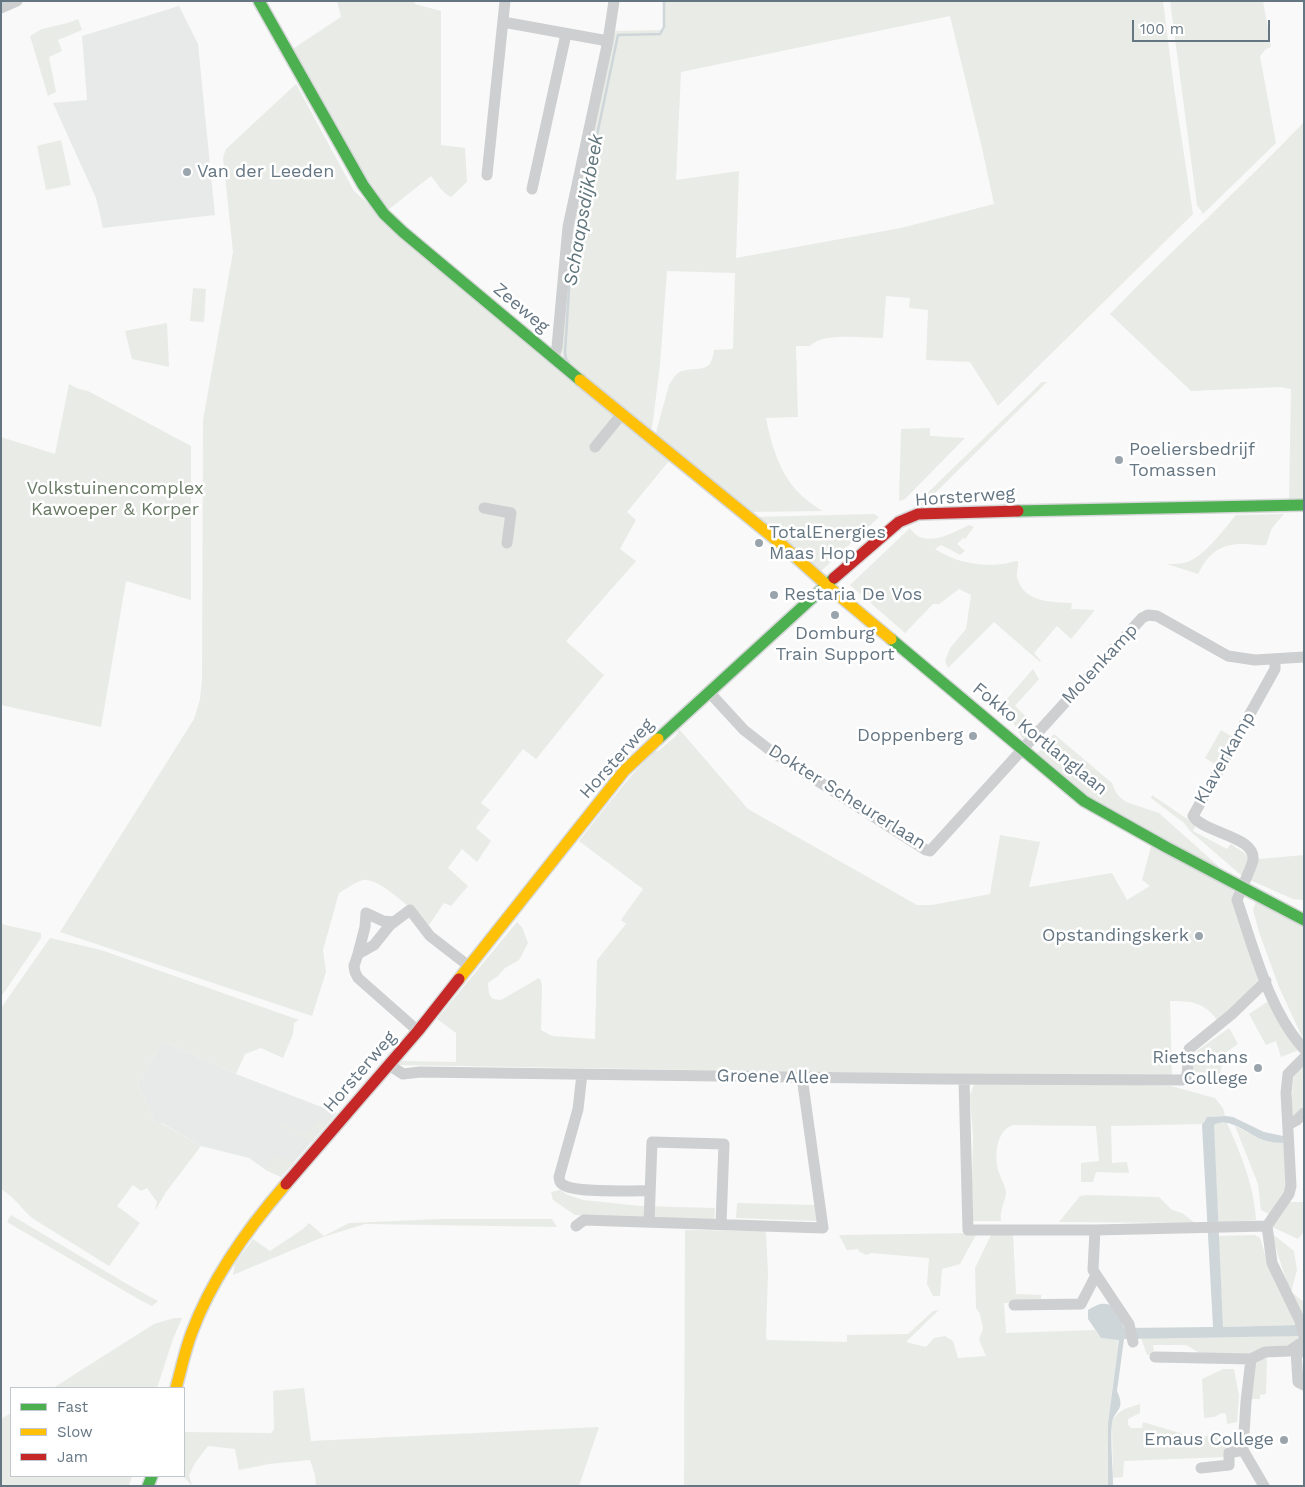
<!DOCTYPE html>
<style>
body{margin:0}
#map{position:relative;width:1305px;height:1487px;overflow:hidden;background:#f9f9f9;font-family:"Work Sans",sans-serif}
canvas{display:block}
.frame{position:absolute;inset:0;border:2px solid #657683;pointer-events:none}
.legend{position:absolute;left:10px;top:1387px;width:175px;height:90px;box-sizing:border-box;background:#fff;border:1px solid #c1c8cd;margin:0;padding:6px 9px;list-style:none;font-size:15px;color:#657683}
.legend li{display:flex;align-items:center;gap:10px;height:25px}
.legend b{width:25px;border:1px solid #c1c8cd}
.scale{position:absolute;left:1132px;top:20px;width:138px;height:22px;box-sizing:border-box;border:2px solid #657683;border-top:0;padding-left:6px;font-size:15px;line-height:18px;white-space:nowrap;color:#657683;-webkit-text-stroke:4px #fff;paint-order:stroke}
</style>
<div id="map">
<canvas width="1305" height="1487"></canvas>
<div class="frame"></div>
<ul class="legend">
<li><b style="height:6px;background:#4caf50"></b>Fast</li>
<li><b style="height:6px;background:#ffc107"></b>Slow</li>
<li><b style="height:6px;background:#c62828"></b>Jam</li>
</ul>
<div class="scale">100 m</div>
</div>
<script>
const ctx = document.querySelector('canvas').getContext('2d');
ctx.lineJoin = 'round';
function paint(path, color) {
  ctx.fillStyle = color;
  ctx.fill(path, 'evenodd');
}
function trace(path, color, width, dash) {
  ctx.strokeStyle = color;
  ctx.lineWidth = width;
  ctx.lineCap = dash ? 'butt' : 'round';
  ctx.setLineDash(dash || []);
  ctx.stroke(path);
}
function write(font, color, halo, rows, align = 'center') {
  ctx.font = font + ' "Work Sans",sans-serif';
  ctx.lineWidth = 5;
  ctx.setLineDash([]);
  ctx.textBaseline = 'middle';
  ctx.strokeStyle = halo;
  ctx.fillStyle = color;
  for (const [text, x, y, turn = 0] of rows) {
    ctx.save();
    ctx.translate(x, y);
    ctx.rotate((+turn || 0) * Math.PI / 180);
    ctx.textAlign = isNaN(turn) ? turn : align;
    if (halo) ctx.strokeText(text, 0, 0);
    ctx.fillText(text, 0, 0);
    ctx.restore();
  }
}
paint(new Path2D(`
 M 179,6 L 198,44 L 215,215 L 103,228 L 96,198 L 53,103 L 87,100 L 82,36 Z
 M 163,1041 L 236,1074 L 337,1113 L 281,1177 L 266,1170 L 249,1158 L 201,1146 L 162,1123 L 156,1124 L 138,1084 Z`), '#e8e9e9');
paint(new Path2D(`
 M 337,1 L 414,1 L 415,4 L 441,11 L 441,145 L 465,148 L 467,182 L 451,197 C 442,193 437,183 431,176 L 388,210 L 376,198 L 291,50 L 341,17 Z
 M 664,1 L 1163,1 L 1174,88 L 1193,214 L 998,406 L 970,362 L 926,360 L 928,310 L 909,308 L 910,298 L 886,296 L 883,338 C 865,338 822,332 810,346 L 796,346 L 798,417 L 766,418 C 771,444 780,475 800,494 C 806,500 815,506 822,511 L 747,512 L 655,436 L 669,385 C 672,380 676,373 682,371 C 699,366 711,375 714,350 L 733,349 L 735,273 L 667,271 L 660,365 L 652,428 L 646,429 L 567,365 L 560,350 L 566,261 L 615,31 L 663,30 ZM 950,16 L 982,148 L 994,204 L 901,228 L 736,258 L 739,171 L 676,180 L 681,72 Z
 M 1170,1 L 1263,1 L 1271,47 L 1266,49 L 1260,56 L 1276,143 L 1203,214 L 1197,205 Z
 M 78,19 L 82,30 L 58,40 L 62,51 L 49,57 L 56,92 L 48,96 L 30,36 L 42,29 L 68,23 Z
 M 296,84 L 354,191 L 502,322 L 669,461 L 627,512 L 636,520 L 620,549 L 636,561 L 566,641 L 604,675 L 536,759 L 523,749 L 481,803 L 490,810 L 476,828 L 491,841 L 477,862 L 462,849 L 448,868 L 468,886 L 451,906 L 444,903 L 429,925 C 418,915 378,876 363,880 C 355,882 346,889 339,893 L 323,950 L 326,972 L 312,1016 L 60,932 L 194,719 L 200,699 L 202,680 L 203,420 L 233,252 L 223,157 L 226,149 Z
 M 1304,122 L 1304,498 L 1289,499 L 1291,389 L 1280,387 L 1191,391 L 1110,314 C 1173,249 1241,188 1304,122 Z
 M 61,140 L 71,185 L 46,190 L 37,146 Z
 M 193,288 L 206,289 L 204,322 L 190,321 Z
 M 167,323 L 169,367 L 132,359 L 125,331 Z
 M 1042,382 L 1047,382 L 922,506 L 917,506 L 917,503 Z
 M 69,384 L 79,389 L 88,391 L 191,446 L 191,600 L 126,581 L 101,727 L 1,705 L 1,437 L 55,454 Z
 M 930,428 L 930,436 L 965,438 L 905,499 L 899,501 L 901,429 Z
 M 874,514 L 879,517 L 820,572 L 754,517 Z
 M 1284,514 L 1272,528 L 1266,545 C 1258,546 1253,544 1246,544 C 1221,543 1209,552 1198,574 L 1167,564 C 1173,564 1181,564 1187,562 C 1205,556 1224,529 1236,515 Z
 M 969,525 L 974,527 L 965,539 L 963,538 L 957,544 L 965,551 L 960,555 L 949,549 L 941,545 L 935,549 C 956,562 978,567 1002,564 C 1008,564 1012,561 1018,561 C 1019,568 1015,574 1018,580 C 1025,603 1053,602 1072,603 L 1071,609 L 1095,610 L 1071,639 L 1057,626 L 1034,653 L 1041,661 L 1040,662 L 994,622 L 948,668 L 945,661 L 950,648 L 966,629 L 971,595 L 959,589 L 939,604 L 933,604 L 905,633 L 850,585 L 910,528 C 923,550 953,533 969,525 Z
 M 1033,669 L 1039,679 L 1015,706 L 1037,727 L 1025,743 L 1009,715 L 999,708 Z
 M 679,729 L 748,809 L 917,905 L 932,905 L 990,894 L 1000,835 L 1040,842 L 1029,887 L 1112,873 L 1127,900 L 1150,886 L 1142,880 L 1152,843 L 1232,887 L 1261,977 L 1242,998 L 1218,1021 C 1204,1002 1192,1001 1170,1001 L 1172,1078 L 398,1065 L 401,1061 L 456,1062 L 456,1033 L 437,1019 L 517,922 L 522,927 L 528,943 L 519,960 L 505,968 L 498,976 L 488,983 L 489,994 L 493,999 L 501,1000 L 539,978 L 541,981 L 542,987 L 541,1030 L 552,1036 L 595,1039 L 597,960 L 626,924 L 621,920 L 643,889 L 579,841 C 603,810 627,779 654,751 L 658,751 L 676,736 Z
 M 1221,730 L 1234,738 L 1218,766 L 1205,758 Z
 M 1054,734 L 1112,783 C 1116,794 1118,796 1126,802 L 1159,813 L 1226,873 L 1084,794 L 1037,754 Z
 M 1152,795 L 1196,825 L 1193,831 L 1227,849 L 1231,844 L 1250,857 L 1242,876 L 1190,831 L 1184,823 L 1151,798 Z
 M 1304,855 L 1304,900 L 1293,899 L 1250,880 L 1258,859 Z
 M 1256,901 L 1304,926 L 1304,1041 L 1279,987 L 1259,932 L 1253,910 Z
 M 1,924 L 41,933 L 41,938 L 1,997 Z
 M 50,938 L 101,950 L 299,1020 L 294,1023 L 293,1034 L 283,1058 L 261,1048 L 245,1054 L 236,1074 L 163,1041 L 138,1084 L 156,1124 L 161,1123 L 201,1146 L 166,1192 L 155,1211 L 157,1202 L 147,1188 L 141,1191 L 133,1185 L 117,1206 L 140,1223 L 109,1266 L 32,1218 C 21,1208 14,1197 1,1189 L 1,1008 Z
 M 1270,1000 L 1299,1050 L 1281,1057 L 1276,1041 L 1266,1045 L 1249,1014 Z
 M 1229,1028 L 1238,1044 L 1225,1053 L 1220,1073 L 1191,1072 L 1197,1051 Z
 M 1304,1064 L 1304,1109 L 1296,1118 L 1290,1116 L 1294,1073 Z
 M 976,1080 L 1171,1086 L 1215,1098 L 1223,1108 L 1225,1116 L 1215,1116 L 1204,1120 L 1203,1124 L 1111,1126 L 1112,1163 L 1127,1162 L 1129,1173 L 1096,1172 L 1093,1182 L 1081,1182 L 1081,1163 L 1099,1161 L 1096,1126 L 1013,1125 C 998,1130 995,1150 997,1165 C 998,1174 1004,1182 1006,1191 C 1007,1198 999,1210 1001,1221 L 971,1221 L 973,1137 L 970,1095 Z
 M 330,1118 L 332,1119 L 312,1142 L 278,1126 L 280,1122 L 300,1133 L 306,1132 L 318,1119 L 325,1124 Z
 M 1217,1123 L 1227,1123 C 1241,1155 1254,1185 1256,1220 L 1218,1223 L 1214,1136 L 1214,1125 Z
 M 1235,1126 L 1262,1140 L 1283,1143 L 1287,1187 L 1269,1214 L 1261,1210 L 1258,1184 Z
 M 276,1155 L 294,1163 L 281,1177 L 266,1170 Z
 M 560,1190 L 568,1195 L 583,1200 L 641,1206 L 715,1208 L 714,1223 L 575,1215 L 553,1200 L 551,1192 Z
 M 1087,1195 L 1159,1197 L 1172,1210 L 1182,1213 L 1195,1223 L 1059,1222 L 1080,1196 Z
 M 1289,1202 L 1303,1202 L 1304,1232 L 1298,1239 L 1270,1226 Z
 M 737,1203 L 816,1205 L 817,1221 L 736,1218 Z
 M 11,1215 L 132,1287 L 158,1301 L 152,1306 L 140,1300 L 7,1222 Z
 M 440,1219 L 552,1219 L 557,1227 L 365,1224 L 323,1237 L 233,1275 L 235,1263 L 253,1239 L 270,1251 L 303,1229 L 309,1223 L 324,1236 L 349,1223 Z
 M 685,1230 L 766,1231 L 768,1273 L 766,1336 L 767,1340 L 847,1342 L 847,1335 L 908,1334 L 933,1311 L 939,1310 L 906,1342 L 926,1347 L 934,1338 L 945,1336 L 953,1341 L 958,1358 L 986,1356 L 979,1340 L 983,1328 L 980,1314 L 976,1308 L 975,1268 L 992,1233 L 1013,1234 L 1016,1294 L 1041,1295 L 1041,1302 L 1004,1303 L 1006,1333 L 1095,1330 L 1101,1338 L 1119,1339 L 1108,1423 L 1108,1486 L 684,1486 Z
 M 977,1233 L 960,1264 L 942,1269 L 940,1296 L 933,1296 L 927,1284 L 929,1258 L 871,1253 L 866,1255 L 858,1251 L 859,1249 L 847,1250 L 839,1235 Z
 M 1271,1233 L 1294,1251 L 1297,1270 L 1291,1292 L 1304,1302 L 1304,1319 L 1290,1292 Z
 M 1255,1235 L 1260,1238 L 1268,1264 L 1296,1325 L 1223,1327 L 1218,1236 Z
 M 175,1318 L 182,1318 L 173,1339 L 157,1388 L 53,1388 L 154,1324 Z
 M 1271,1336 L 1299,1336 L 1297,1343 L 1287,1348 L 1254,1354 L 1203,1355 L 1186,1345 L 1153,1345 L 1154,1355 L 1147,1355 L 1141,1338 Z
 M 1290,1354 L 1291,1356 L 1267,1357 L 1266,1394 L 1260,1395 L 1260,1399 L 1251,1399 L 1254,1362 L 1260,1358 Z
 M 1223,1369 L 1234,1369 L 1239,1396 L 1237,1422 L 1227,1424 L 1226,1414 L 1222,1413 L 1214,1417 L 1204,1418 L 1202,1379 Z
 M 304,1388 L 311,1441 L 599,1427 L 579,1486 L 316,1486 L 315,1475 L 310,1460 L 269,1464 L 239,1470 L 235,1449 L 208,1446 L 195,1463 L 189,1475 L 192,1486 L 183,1476 L 184,1432 L 271,1433 L 274,1429 L 273,1391 Z
 M 1140,1404 L 1140,1413 L 1128,1419 L 1128,1425 L 1131,1428 L 1142,1428 L 1143,1422 L 1193,1437 L 1227,1435 L 1237,1441 L 1238,1448 L 1225,1457 L 1124,1461 L 1123,1477 L 1113,1478 L 1112,1423 C 1117,1409 1128,1408 1140,1404 Z
 M 11,1413 L 11,1476 L 132,1476 L 129,1486 L 1,1486 L 1,1419 Z`), '#e8ebe6');
paint(new Path2D(`
 M 1225,1116 L 1233,1117 L 1264,1132 L 1283,1136 L 1283,1143 C 1276,1143 1270,1142 1263,1140 C 1248,1135 1230,1116 1214,1125 L 1223,1327 L 1296,1325 L 1299,1336 L 1124,1339 L 1117,1391 C 1126,1411 1115,1408 1112,1423 C 1110,1440 1113,1468 1113,1486 L 1108,1486 L 1108,1423 L 1119,1340 L 1101,1338 L 1088,1319 L 1088,1310 C 1109,1296 1118,1307 1124,1328 L 1213,1327 L 1202,1125 L 1207,1117 Z`), '#ced6d9');
trace(new Path2D(`
 M 569,363 L 566,359 L 565,352 L 571,259 L 618,35 L 660,34 L 664,27 L 664,2`), '#ced6d9', 2.5);
const fast = new Path2D(`
 M 259,1 L 363,185 L 384,214 L 403,232 L 580,380
 M 1018,511 L 1304,505
 M 891,639 L 1084,801 L 1166,847 L 1304,920
 M 658,739 L 834,578
 M 148,1486 L 152,1476`);
const slow = new Path2D(`
 M 580,380 L 780,543 L 830,588 L 891,639
 M 459,979 L 624,771 L 658,739
 M 176,1388 C 181,1370 185,1350 192,1332 C 212,1278 248,1228 286,1184`);
const jam = new Path2D(`
 M 834,578 L 899,522 L 918,514 L 1018,511
 M 286,1184 L 418,1031 L 459,979`);
trace(fast, '#d5d6d7', 14);
trace(slow, '#d5d6d7', 14);
trace(jam, '#d5d6d7', 14);
trace(new Path2D(`
 M 1,8 L 17,1
 M 503,22 L 608,41
 M 487,175 L 505,1
 M 532,189 L 566,34
 M 554,358 L 557,347 L 568,227 L 608,41 L 614,1
 M 595,447 L 621,415
 M 484,508 L 511,513 L 507,543
 M 1275,659 L 1275,669 L 1193,816 C 1203,833 1256,836 1253,860 C 1251,869 1241,889 1237,900 C 1254,949 1269,1011 1304,1049
 M 709,692 L 744,730 L 771,751 L 926,850 L 930,851 L 1142,618 L 1148,615 L 1157,616 L 1228,656 L 1255,660 L 1304,657
 M 358,954 L 365,927 L 366,913 L 383,921 L 394,922
 M 418,1031 L 358,978 L 355,972 L 354,966 L 358,954 L 374,945 L 390,925 L 410,910 L 430,936 L 470,967
 M 389,1065 L 403,1074 L 420,1072 L 940,1079 L 1182,1080 L 1187,1076 L 1189,1049 L 1232,1014 L 1266,981
 M 582,1074 L 578,1109 L 559,1177 C 560,1181 559,1182 562,1184 C 574,1194 633,1190 650,1191
 M 964,1079 L 968,1230 L 1095,1230 L 1267,1226
 M 1288,1125 L 1297,1120 L 1304,1113
 M 649,1222 L 652,1142 L 724,1144 L 721,1224
 M 576,1226 L 584,1220 L 823,1228 L 802,1077
 M 1267,1226 L 1289,1194 L 1291,1186 L 1286,1093 L 1288,1074 L 1304,1058
 M 1267,1226 L 1272,1263 L 1300,1321 L 1304,1336
 M 1095,1230 L 1093,1270 L 1129,1324 L 1133,1342
 M 1014,1305 L 1081,1304 L 1096,1275
 M 1304,1352 L 1296,1351 L 1298,1382 L 1304,1385
 M 1155,1357 L 1251,1359
 M 1201,1468 L 1229,1465 L 1229,1453 L 1243,1450
 M 1264,1486 L 1243,1450 L 1246,1402 L 1251,1359 L 1265,1352 L 1289,1351 L 1304,1341`), '#cecfd0', 11);
trace(fast, '#4caf50', 11);
trace(slow, '#ffc107', 11);
trace(jam, '#c62828', 11);
for (const [x, y, r, color] of [
 [187,172,5,"#99a4ac"],
 [1119,460,5,"#99a4ac"],
 [759,543,5,"#99a4ac"],
 [774,595,5,"#99a4ac"],
 [835,615,5,"#99a4ac"],
 [973,736,5,"#99a4ac"],
 [1199,936,5,"#99a4ac"],
 [1258,1068,5,"#99a4ac"],
 [1284,1440,5,"#99a4ac"]
]) {
  const dot = new Path2D();
  dot.arc(x, y, r, 0, 2 * Math.PI);
  ctx.fillStyle = color;
  ctx.fill(dot);
  trace(dot, '#fff', 2);
}
write('18px', '#657683', '#fff', [
 ["Van der Leeden",197,172],
 ["Poeliersbedrijf",1129,450],
 ["Tomassen",1129,471],
 ["TotalEnergies",769,533],
 ["Maas Hop",769,554],
 ["Restaria De Vos",784,595],
 ["Domburg",835,634,"center"],
 ["Train Support",835,655,"center"],
 ["Doppenberg",963,736,"right"],
 ["Opstandingskerk",1189,936,"right"],
 ["Rietschans",1248,1058,"right"],
 ["College",1248,1079,"right"],
 ["Emaus College",1274,1440,"right"]
], 'left');
write('18px', '#657683', '#fff', [
 ["Zeeweg",521,308,40],
 ["Horsterweg",965,497,-4],
 ["Molenkamp",1100,664,-47],
 ["Fokko Kortlanglaan",1040,739,39],
 ["Klaverkamp",1225,758,-60],
 ["Horsterweg",617,759,-48],
 ["Dokter Scheurerlaan",847,797,32],
 ["Horsterweg",360,1072,-49],
 ["Groene Allee",773,1077,1]
]);
write('18px', '#687a64', '#fff', [
 ["Volkstuinencomplex",115,489],
 ["Kawoeper & Korper",115,510]
]);
write('italic 19px', '#60757c', '#fff', [
 ["Schaapsdijkbeek",584,210,-80]
]);
</script>
